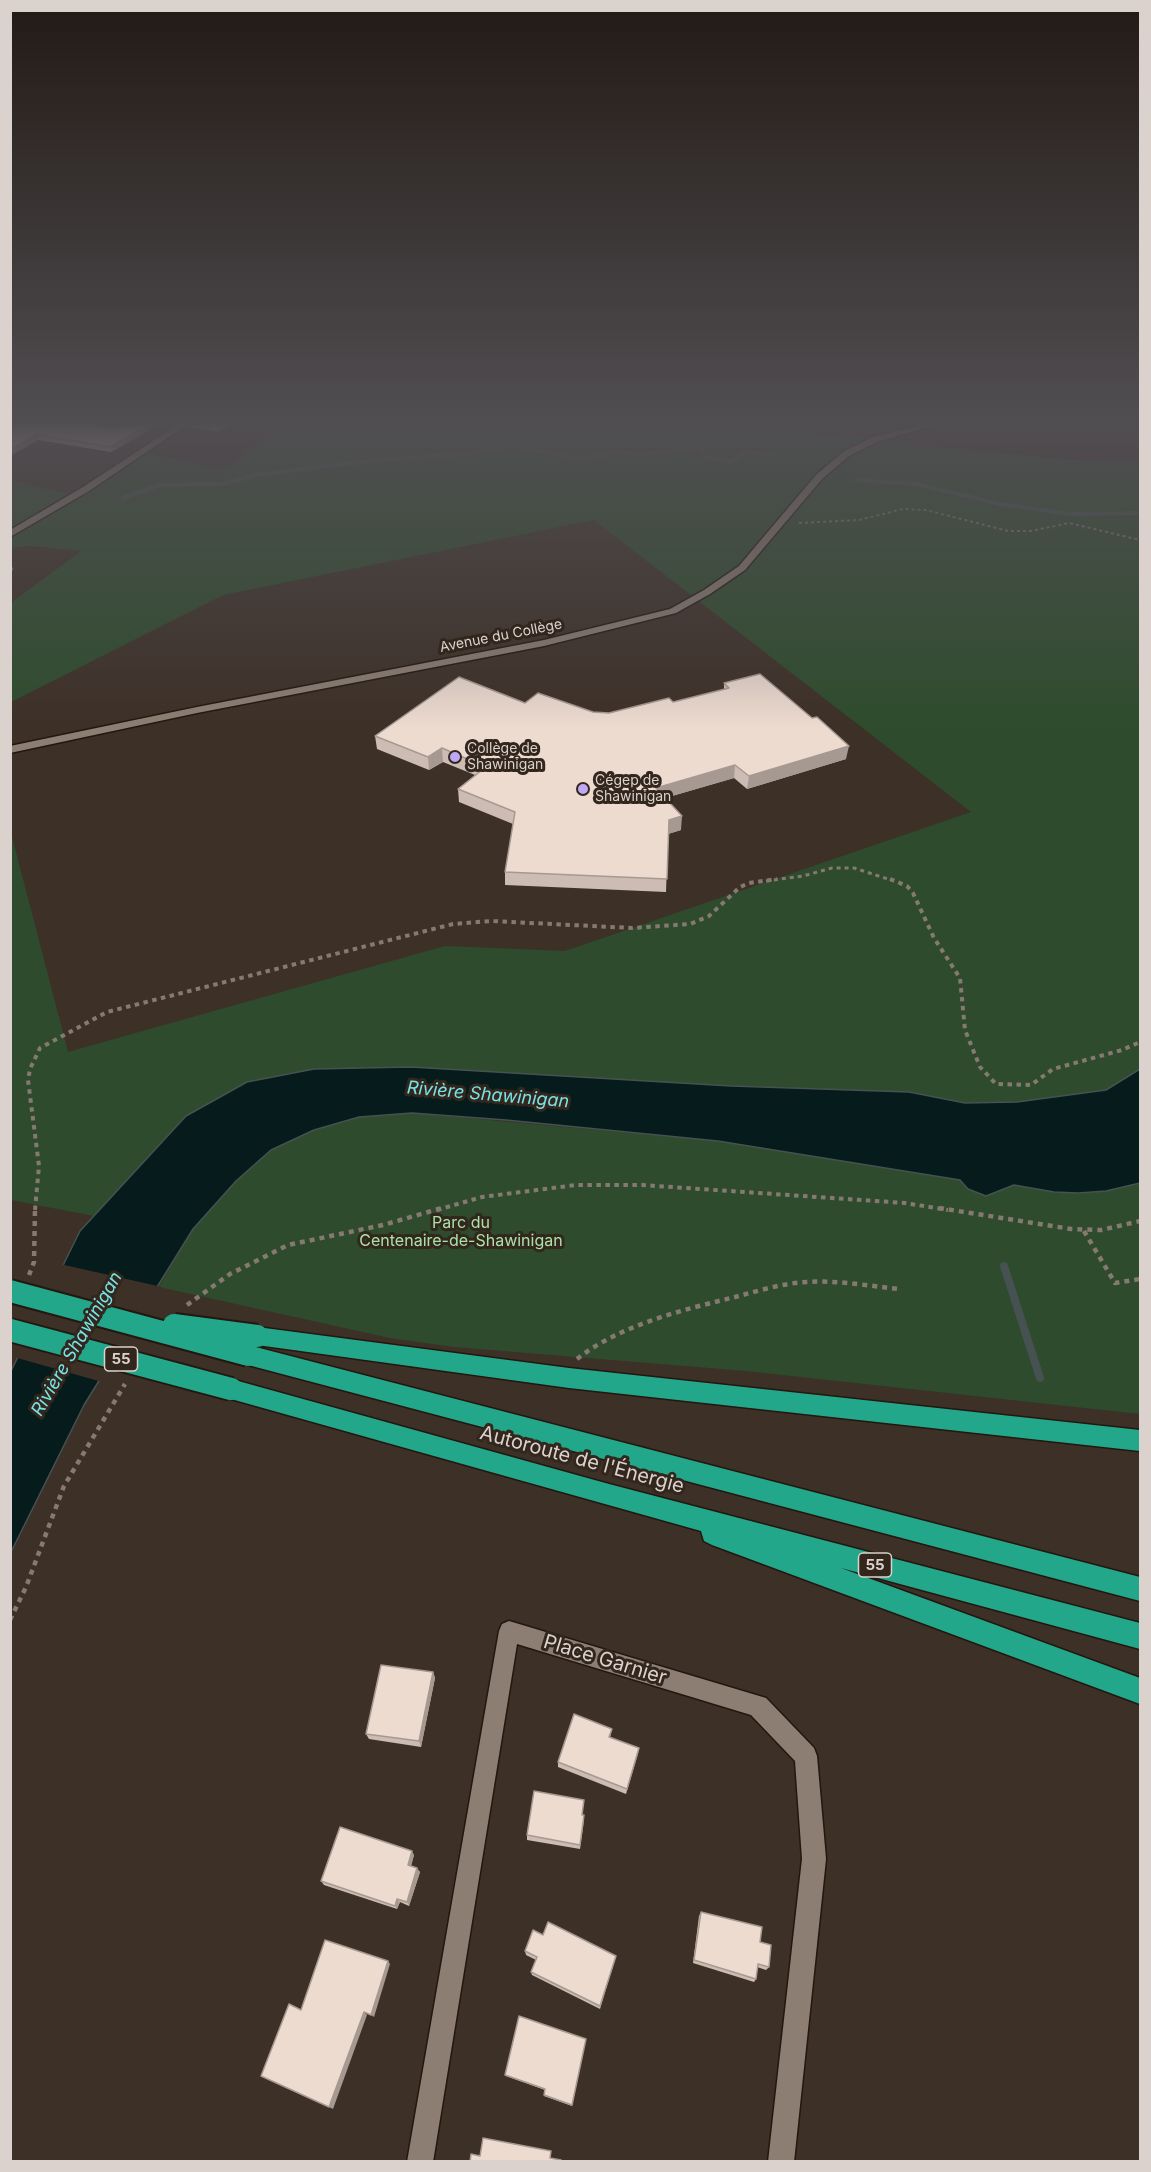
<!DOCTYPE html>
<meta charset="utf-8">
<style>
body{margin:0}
#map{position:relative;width:1151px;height:2172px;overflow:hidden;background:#3d3027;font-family:Inter,sans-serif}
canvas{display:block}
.frame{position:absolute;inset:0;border:12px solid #dbd2cd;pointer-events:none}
</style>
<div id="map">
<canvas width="1151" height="2172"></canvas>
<div class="frame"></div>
</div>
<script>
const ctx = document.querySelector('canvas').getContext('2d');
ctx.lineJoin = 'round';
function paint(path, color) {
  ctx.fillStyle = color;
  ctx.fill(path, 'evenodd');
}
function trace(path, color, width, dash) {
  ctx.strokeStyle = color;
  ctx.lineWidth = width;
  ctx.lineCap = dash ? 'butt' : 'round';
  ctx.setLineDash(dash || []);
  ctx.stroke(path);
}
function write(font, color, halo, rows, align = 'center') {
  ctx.font = font + ' Inter,sans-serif';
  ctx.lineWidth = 6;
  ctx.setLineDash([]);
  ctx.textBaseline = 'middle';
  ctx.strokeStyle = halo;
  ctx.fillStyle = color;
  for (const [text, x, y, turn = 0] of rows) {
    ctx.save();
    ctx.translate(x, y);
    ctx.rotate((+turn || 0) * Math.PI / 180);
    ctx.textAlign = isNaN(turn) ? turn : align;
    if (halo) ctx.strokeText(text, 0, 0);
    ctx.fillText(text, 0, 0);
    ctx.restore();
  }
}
paint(new Path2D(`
 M 278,424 L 761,424 L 828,437 L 847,433 L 899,443 L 1071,460 L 1140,461 L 1140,1069 L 1106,1090 L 1017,1102 L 965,1103 L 909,1092 L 731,1086 L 186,1116 L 94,1216 L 11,1200 L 10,829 L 68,1052 L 445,946 L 565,951 L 971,812 L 594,520 L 223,595 L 11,702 L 11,603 L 81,551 L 31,546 L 11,548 L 11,481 L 72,495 L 139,451 L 214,468 L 231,465 L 266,436 L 267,429 Z
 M 412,1113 L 718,1141 L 960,1180 L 968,1189 L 986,1196 L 1014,1185 L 1054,1192 L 1078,1193 L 1106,1191 L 1140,1183 L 1140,1414 L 746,1371 L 454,1347 L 390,1338 L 159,1287 L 193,1229 L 236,1181 L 271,1150 L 314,1130 L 359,1117 Z`), '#2e4c2d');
const water = new Path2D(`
 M 411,1067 L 731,1086 L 909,1092 L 965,1103 L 1017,1102 L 1106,1090 L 1140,1069 L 1140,1183 L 1106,1191 L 1078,1193 L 1054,1192 L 1014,1185 L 986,1196 L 968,1189 L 960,1180 L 718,1141 L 506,1120 L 412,1113 L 359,1117 L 314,1130 L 271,1150 L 236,1181 L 193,1229 L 84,1405 L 11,1552 L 11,1371 L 80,1231 L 186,1116 L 247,1082 L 314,1069 Z`);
paint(water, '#061b1c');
trace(water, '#465251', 1.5);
paint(new Path2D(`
 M 60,1264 L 162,1287 L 102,1382 L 14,1357 Z`), '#3d3027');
trace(new Path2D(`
 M 857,480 L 916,484 L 1000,504 L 1071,514 L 1140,513
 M 123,498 L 160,485 L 222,484 L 254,475 L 377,460 L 464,454 L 511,446 L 584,459 L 613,452 L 645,454 L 700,448 L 705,457 L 732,462 L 745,452 L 772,454`), '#465251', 4);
trace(new Path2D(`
 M 1004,1266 L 1040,1378`), '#465251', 8);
const minor = new Path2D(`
 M 144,424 L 169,424 L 131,429 L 127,427 Z
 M 509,1621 L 766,1698 L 814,1748 L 817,1756 L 826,1859 L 794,2162 L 768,2162 L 802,1859 L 795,1761 L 751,1715 L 517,1644 L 433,2162 L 407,2162 L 499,1631 L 502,1624 Z`);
const tertiary = new Path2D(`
 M 179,424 L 188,424 L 89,491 L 10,537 L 10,530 L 83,487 Z
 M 928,424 L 939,424 L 879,441 L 849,456 L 822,479 L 745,570 L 710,594 L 676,613 L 544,646 L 197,713 L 10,753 L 10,746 L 197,707 L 544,640 L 670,609 L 704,590 L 739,566 L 816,475 L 843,452 L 873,437 Z
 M 1133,424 L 1140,424 L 1140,426 L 1134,426 Z`);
const motorway = new Path2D(`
 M 257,1327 L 569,1368 L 1140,1430 L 1140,1451 L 569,1388 L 257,1345 L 249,1343 L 246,1336 L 249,1329 Z
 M 248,1345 L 1140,1577 L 1140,1601 L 248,1365 L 240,1362 L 237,1355 L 240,1348 Z
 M 231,1379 L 609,1484 L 1140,1623 L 1140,1649 L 841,1568 L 1140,1678 L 1140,1704 L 712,1545 L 704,1541 L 701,1531 L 231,1399 L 223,1396 L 220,1389 L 223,1382 Z`);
trace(minor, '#23170f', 3);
trace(tertiary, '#23170f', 3);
trace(motorway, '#23170f', 3);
trace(new Path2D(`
 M 799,523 L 859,520 L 903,509 L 926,510 L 1008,531 L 1031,531 L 1069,523 L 1140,540`), '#857972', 2, [3, 3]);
trace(new Path2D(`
 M 766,881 L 803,876 L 832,868 L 854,868 L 894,881`), '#857972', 3, [4, 4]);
trace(new Path2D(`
 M 890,879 L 907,886 L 913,893 L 934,938 L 960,978 L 965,1030 L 980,1067 L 996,1084 L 1031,1085 L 1053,1069 L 1122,1050 L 1140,1042
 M 35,1210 L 39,1166 L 28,1080 L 30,1069 L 40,1048 L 107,1012 L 453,924 L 491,921 L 632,928 L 690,924 L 709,916 L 740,887 L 749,883 L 777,879
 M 437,1210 L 482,1197 L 576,1185 L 642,1185 L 905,1203 L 948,1210`), '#857972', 4, [4.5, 4.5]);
trace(new Path2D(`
 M 939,1208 L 1071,1229 L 1101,1230 L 1140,1221
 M 1084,1231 L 1115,1283 L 1140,1279
 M 29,1275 L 34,1262 L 35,1208
 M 187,1305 L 230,1274 L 288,1245 L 383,1225 L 442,1208
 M 577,1359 C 620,1325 682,1310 735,1297 C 758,1291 783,1283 807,1282 C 838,1280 869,1286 899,1289
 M 10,1620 L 26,1587 L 64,1486 L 125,1384`), '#857972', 4.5, [5, 5]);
paint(minor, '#8d7e73');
paint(tertiary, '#8d7e73');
paint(motorway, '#23a78b');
const motorwayBridge = new Path2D(`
 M 10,1291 L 248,1355
 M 174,1325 L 257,1336
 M 10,1330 L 231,1389`);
trace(motorwayBridge, '#23170f', 26, []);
trace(motorwayBridge, '#23a78b', 22);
paint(new Path2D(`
 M 95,424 L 136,424 L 114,425 Z
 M 187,424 L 230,424 L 218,432 L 188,427 Z
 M 10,428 L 112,428 L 151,429 L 111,452 L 38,440 Z
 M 724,683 L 846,759 L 747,789 L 734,778 L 665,798 L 681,830 L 668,834 L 666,892 L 505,885 L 505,872 L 513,824 L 459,802 L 458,789 L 475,775 L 443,762 L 429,770 L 377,749 L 375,736 L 525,703 L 593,712 L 609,713 L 673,702 L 724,689 Z
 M 433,1672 L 435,1678 L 421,1747 L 369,1739 L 366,1734 Z
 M 612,1729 L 610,1738 L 639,1748 L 626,1794 L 558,1767 L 558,1762 Z
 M 583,1805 L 582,1815 L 584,1815 L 584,1820 L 580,1849 L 527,1840 L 527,1835 Z
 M 414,1855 L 411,1866 L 420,1872 L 409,1906 L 400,1902 L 397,1909 L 324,1885 L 321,1881 Z
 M 701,1912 L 760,1942 L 769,1967 L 766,1970 L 757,1967 L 756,1979 L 754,1982 L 693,1963 L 699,1916 Z
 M 543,1935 L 616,1956 L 600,2009 L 532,1975 L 531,1972 L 536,1960 L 526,1955 L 525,1951 Z
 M 586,2039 L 572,2106 L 544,2096 L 545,2090 L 506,2076 L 505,2075 Z`), '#ccbcb3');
paint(new Path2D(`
 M 149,424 L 151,429 L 111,452 L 110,447 Z
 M 222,424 L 230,424 L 218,432 L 217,427 Z
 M 37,434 L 38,440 L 10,456 L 10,450 Z
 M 11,562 L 13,570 L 10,571 Z
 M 849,746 L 846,759 L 747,789 L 749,776 Z
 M 442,748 L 443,762 L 429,770 L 428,757 Z
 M 735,765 L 734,778 L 655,801 L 656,788 Z
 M 682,816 L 681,830 L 668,834 L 669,820 Z
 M 433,1672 L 435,1678 L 421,1747 L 419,1741 Z
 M 639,1748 L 638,1754 L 626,1794 L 627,1789 Z
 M 412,1851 L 414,1855 L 410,1869 L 408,1865 Z
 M 417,1868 L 420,1872 L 409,1906 L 407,1902 Z
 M 397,1899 L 400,1902 L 397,1909 L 395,1906 Z
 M 388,1961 L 390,1964 L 374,2017 L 371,2015 Z
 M 364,2012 L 367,2015 L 333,2109 L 329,2107 Z`), '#a69992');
const building = new Path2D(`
 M 19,424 L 87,424 L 112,428 L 149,424 L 110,447 L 37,434 L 10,450 L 10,428 Z
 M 198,424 L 222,424 L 217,427 Z
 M 760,674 L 812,718 L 817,717 L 849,746 L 749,776 L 735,765 L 656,788 L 682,816 L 669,820 L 667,879 L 505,872 L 515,812 L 458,789 L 486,767 L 442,748 L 428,757 L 375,736 L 459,677 L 525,703 L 538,693 L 593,712 L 609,713 L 669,698 L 673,702 L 729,688 L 724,683 Z
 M 381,1665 L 433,1672 L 419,1741 L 366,1734 Z
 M 574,1714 L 612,1729 L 609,1737 L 639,1748 L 627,1789 L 558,1762 Z
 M 534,1791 L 584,1800 L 582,1815 L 584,1815 L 580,1845 L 527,1835 Z
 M 340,1827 L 412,1851 L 408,1865 L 417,1868 L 407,1902 L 397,1899 L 395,1906 L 321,1881 Z
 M 701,1912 L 762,1927 L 760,1942 L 771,1945 L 769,1967 L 758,1964 L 756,1979 L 694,1960 Z
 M 548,1922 L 616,1956 L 600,2006 L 531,1972 L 537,1957 L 525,1951 L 533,1930 L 543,1935 Z
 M 325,1940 L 388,1961 L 371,2015 L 364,2012 L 329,2107 L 261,2076 L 289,2004 L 301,2010 Z
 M 519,2016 L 586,2039 L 572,2105 L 544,2095 L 545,2089 L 505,2075 Z
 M 483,2138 L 551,2151 L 550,2158 L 561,2160 L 560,2162 L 470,2162 L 471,2154 L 480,2156 Z`);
paint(building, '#eddbd0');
trace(building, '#a69992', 1.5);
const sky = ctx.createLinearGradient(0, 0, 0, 728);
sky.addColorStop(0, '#221a15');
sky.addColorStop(0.58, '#514e52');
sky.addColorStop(1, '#514e5200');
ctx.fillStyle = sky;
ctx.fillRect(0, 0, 1151, 728);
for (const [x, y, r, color] of [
 [455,757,6,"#bfa9f4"],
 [583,789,6,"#bfa9f4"]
]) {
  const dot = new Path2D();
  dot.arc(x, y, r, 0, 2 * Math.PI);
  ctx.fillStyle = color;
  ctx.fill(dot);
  trace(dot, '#32261d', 2);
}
write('14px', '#dbd2cd', '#32261d', [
 ["Avenue du Collège",501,636,-11]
]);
write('14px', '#dbd2cd', '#32261d', [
 ["Collège de",467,749],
 ["Shawinigan",467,765],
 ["Cégep de",595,781],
 ["Shawinigan",595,797]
], 'left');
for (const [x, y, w] of [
 [121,1359,33],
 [875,1565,33]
]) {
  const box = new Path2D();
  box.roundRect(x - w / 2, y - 12, w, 24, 4.5);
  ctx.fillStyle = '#32261d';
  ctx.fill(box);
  trace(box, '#dbd2cd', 1.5);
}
write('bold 15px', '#dbd2cd', null, [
 ["55",121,1359],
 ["55",875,1565]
]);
write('16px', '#a9e2a7', '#32261d', [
 ["Parc du",461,1223],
 ["Centenaire-de-Shawinigan",461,1241]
]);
write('italic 18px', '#77e3e6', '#32261d', [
 ["Rivière Shawinigan",488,1095,5],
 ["Rivière Shawinigan",77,1344,-60]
]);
write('20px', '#dbd2cd', '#32261d', [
 ["Autoroute de l'Énergie",582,1460,15],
 ["Place Garnier",605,1660,17]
]);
</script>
